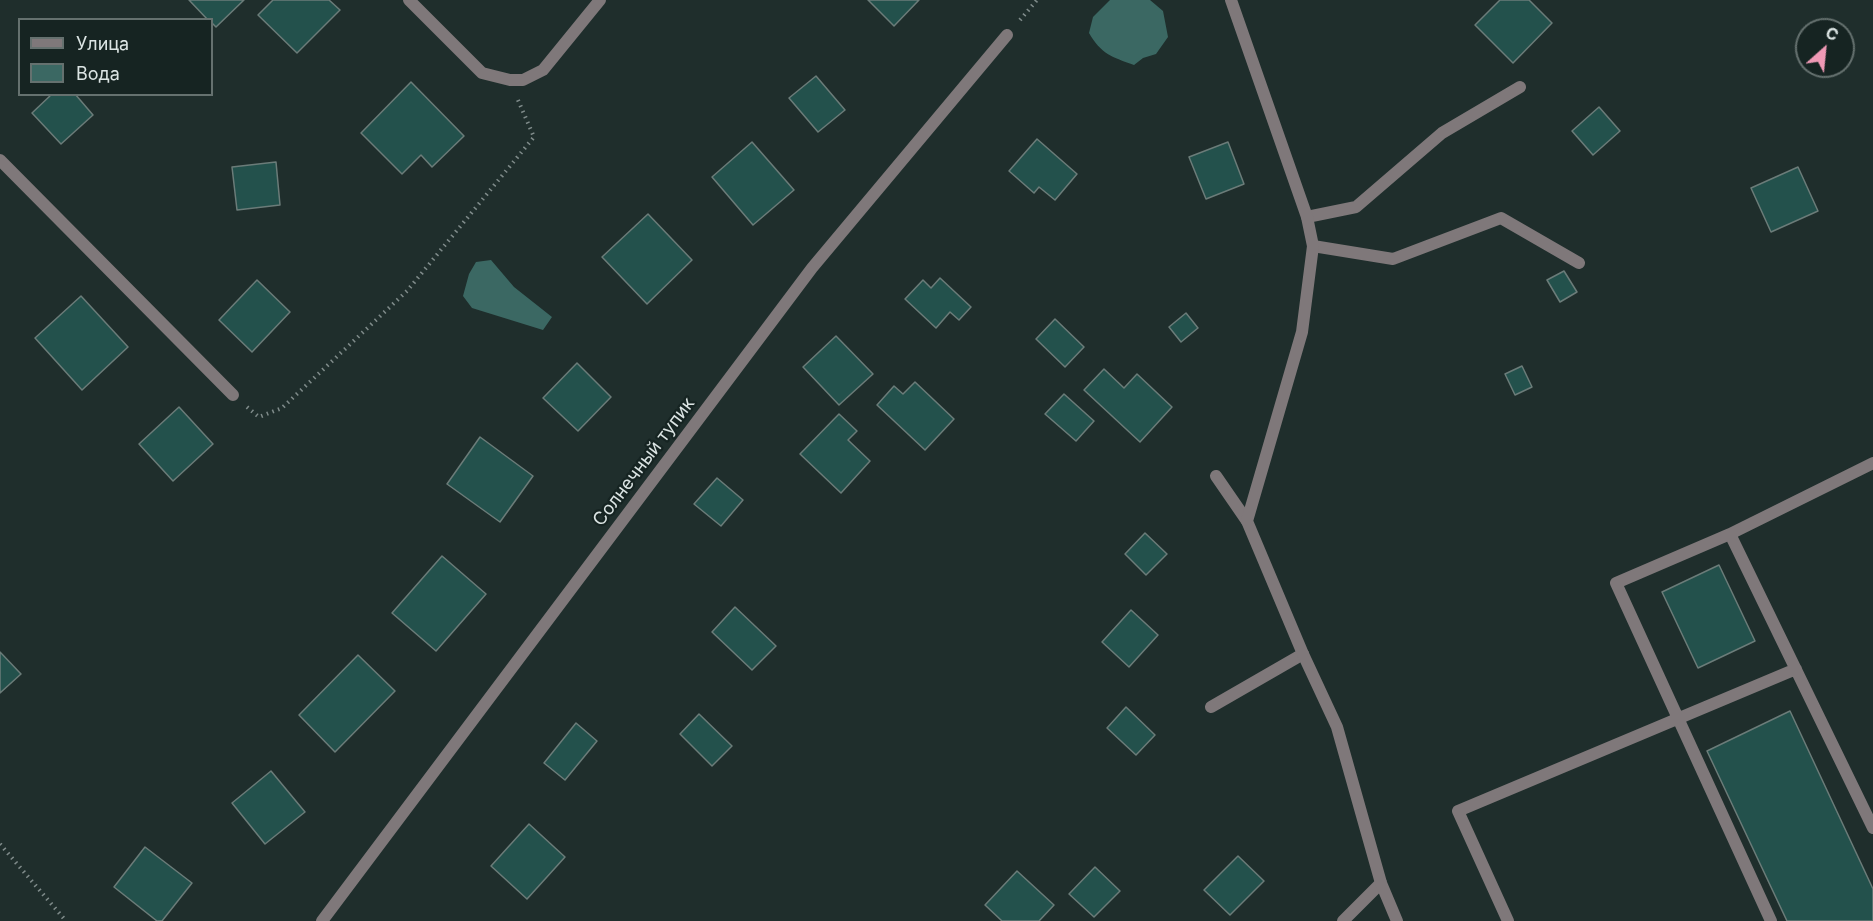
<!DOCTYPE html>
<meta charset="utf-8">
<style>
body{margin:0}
#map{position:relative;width:1873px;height:921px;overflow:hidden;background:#1f2e2c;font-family:Inter,sans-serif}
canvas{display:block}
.legend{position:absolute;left:18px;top:18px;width:195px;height:78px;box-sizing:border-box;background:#162422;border:2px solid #65716f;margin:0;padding:8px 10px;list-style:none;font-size:18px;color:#dbe4e3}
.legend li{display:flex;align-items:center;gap:12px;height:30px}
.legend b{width:30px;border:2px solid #65716f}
.north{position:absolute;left:1795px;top:18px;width:60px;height:60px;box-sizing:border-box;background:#162422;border:2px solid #65716f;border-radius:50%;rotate:27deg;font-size:16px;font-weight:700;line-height:24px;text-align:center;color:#dbe4e3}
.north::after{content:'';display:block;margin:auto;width:21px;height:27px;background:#f09ab6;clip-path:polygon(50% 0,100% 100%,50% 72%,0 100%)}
</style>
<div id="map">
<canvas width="1873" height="921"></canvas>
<ul class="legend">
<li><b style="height:8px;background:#7f787a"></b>Улица</li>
<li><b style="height:16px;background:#3b6863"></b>Вода</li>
</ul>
<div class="north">С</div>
</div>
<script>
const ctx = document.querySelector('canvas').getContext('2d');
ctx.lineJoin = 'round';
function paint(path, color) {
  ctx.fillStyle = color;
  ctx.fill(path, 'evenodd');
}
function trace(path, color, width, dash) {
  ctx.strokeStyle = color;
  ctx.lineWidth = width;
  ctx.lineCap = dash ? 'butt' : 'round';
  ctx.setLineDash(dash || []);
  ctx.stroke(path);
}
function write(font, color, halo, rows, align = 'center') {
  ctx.font = font + ' Inter,sans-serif';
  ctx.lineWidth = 4.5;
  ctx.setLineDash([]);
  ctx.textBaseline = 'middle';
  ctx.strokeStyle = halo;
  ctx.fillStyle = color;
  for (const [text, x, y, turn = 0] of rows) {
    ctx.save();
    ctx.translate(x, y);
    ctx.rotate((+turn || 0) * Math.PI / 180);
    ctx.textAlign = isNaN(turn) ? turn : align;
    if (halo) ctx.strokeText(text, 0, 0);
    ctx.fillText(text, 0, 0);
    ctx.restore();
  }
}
paint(new Path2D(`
 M 1110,0 L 1150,0 L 1163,11 L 1168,37 L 1156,54 L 1143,58 L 1134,65 C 1112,57 1101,54 1089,33 L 1093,17 Z
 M 491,260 L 514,287 L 552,317 L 543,330 L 472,308 L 463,296 L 469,274 L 476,262 Z`), '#3b6863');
const building = new Path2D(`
 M 189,0 L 244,0 L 216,27 L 212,23 L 212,20 L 208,20 Z
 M 273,0 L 329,0 L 340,10 L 297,53 L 258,15 Z
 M 868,0 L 919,0 L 894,26 Z
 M 1500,0 L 1529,0 L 1552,23 L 1513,63 L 1475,25 Z
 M 816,76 L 845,110 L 818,132 L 789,98 Z
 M 411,82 L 464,136 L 432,167 L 421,155 L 402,174 L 361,133 Z
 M 52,94 L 75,94 L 93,115 L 61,144 L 32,113 Z
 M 1599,107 L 1620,131 L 1593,155 L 1572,131 Z
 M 1037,139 L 1077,174 L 1055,200 L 1039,187 L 1034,193 L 1009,171 Z
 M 752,142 L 794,190 L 753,225 L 712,177 Z
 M 1228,142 L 1244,184 L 1206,199 L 1189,157 Z
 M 276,162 L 280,205 L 237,210 L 232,167 Z
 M 1798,167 L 1818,211 L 1771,232 L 1751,188 Z
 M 648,214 L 692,260 L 647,304 L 602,257 Z
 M 1564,271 L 1577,292 L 1560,302 L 1547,280 Z
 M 940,278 L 971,307 L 959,320 L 950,312 L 936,328 L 905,299 L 923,280 L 931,288 Z
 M 257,280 L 290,312 L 252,352 L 219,320 Z
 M 81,296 L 128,347 L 82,390 L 35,338 Z
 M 1186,313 L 1198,328 L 1181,342 L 1169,327 Z
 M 1055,319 L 1084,347 L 1065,367 L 1036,339 Z
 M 836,336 L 873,374 L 839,405 L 803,367 Z
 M 577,363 L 611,397 L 578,431 L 543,398 Z
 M 1522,366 L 1532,387 L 1515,395 L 1505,374 Z
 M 1104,369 L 1124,388 L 1137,374 L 1172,407 L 1140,442 L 1084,390 Z
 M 915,382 L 954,419 L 925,450 L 877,405 L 894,386 L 903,394 Z
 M 1064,394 L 1094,421 L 1076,441 L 1045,414 Z
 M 179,407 L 213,444 L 173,481 L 139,444 Z
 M 839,414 L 857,431 L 848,440 L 870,461 L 841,493 L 800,454 Z
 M 480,437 L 533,476 L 500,522 L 447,484 Z
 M 717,478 L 743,500 L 721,526 L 694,504 Z
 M 1145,533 L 1167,554 L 1146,575 L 1125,554 Z
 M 442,556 L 486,594 L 436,651 L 392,613 Z
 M 1719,565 L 1755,641 L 1698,668 L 1662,592 Z
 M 735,607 L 776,646 L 752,670 L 712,632 Z
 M 1131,610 L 1158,635 L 1129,667 L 1102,642 Z
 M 0,652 L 21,674 L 0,693 Z
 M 358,655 L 395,691 L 335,752 L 299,715 Z
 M 1126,707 L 1155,735 L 1136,755 L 1107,728 Z
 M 1790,711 L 1873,889 L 1873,921 L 1787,921 L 1707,751 Z
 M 699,714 L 732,746 L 712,766 L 680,734 Z
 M 576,723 L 597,741 L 565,780 L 544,763 Z
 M 271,771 L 305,812 L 265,844 L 232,803 Z
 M 529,824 L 565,857 L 527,899 L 491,866 Z
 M 145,847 L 192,883 L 162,921 L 157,921 L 114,887 Z
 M 1238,856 L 1264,881 L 1230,915 L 1204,890 Z
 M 1095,867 L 1120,891 L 1094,917 L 1069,894 Z
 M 1017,871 L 1054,905 L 1039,921 L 1002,921 L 985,905 Z`);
paint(building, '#23514c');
trace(building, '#6b7c79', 1.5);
trace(new Path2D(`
 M 1020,20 L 1037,0
 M 247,407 L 259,417 L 282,408 L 407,291 L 534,137 L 518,100
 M 0,844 L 66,921`), '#7f8b8a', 4, [1.5, 4.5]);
trace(new Path2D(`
 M 1307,217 L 1356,207 L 1442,133 L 1520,87
 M 1313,246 L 1393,259 L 1501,218 L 1579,263
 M 1873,463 L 1730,534 L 1873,828
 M 1216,476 L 1247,521
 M 1730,534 L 1616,583 L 1771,921
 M 1211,707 L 1303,654
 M 1343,921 L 1381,883
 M 1508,921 L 1458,811 L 1796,669`), '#7f787a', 12);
trace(new Path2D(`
 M 409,0 L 482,73 L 510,80 L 523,80 L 543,70 L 600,0
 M 1231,0 L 1307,217 L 1313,246 L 1302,332 L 1247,521 L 1303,654 L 1337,727 L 1381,883 L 1397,921
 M 0,160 L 233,395
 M 322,921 L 812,268 L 1007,35`), '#7f787a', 12);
write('18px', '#dbe4e3', '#162422', [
 ["Солнечный тупик",644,462,-53]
]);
</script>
